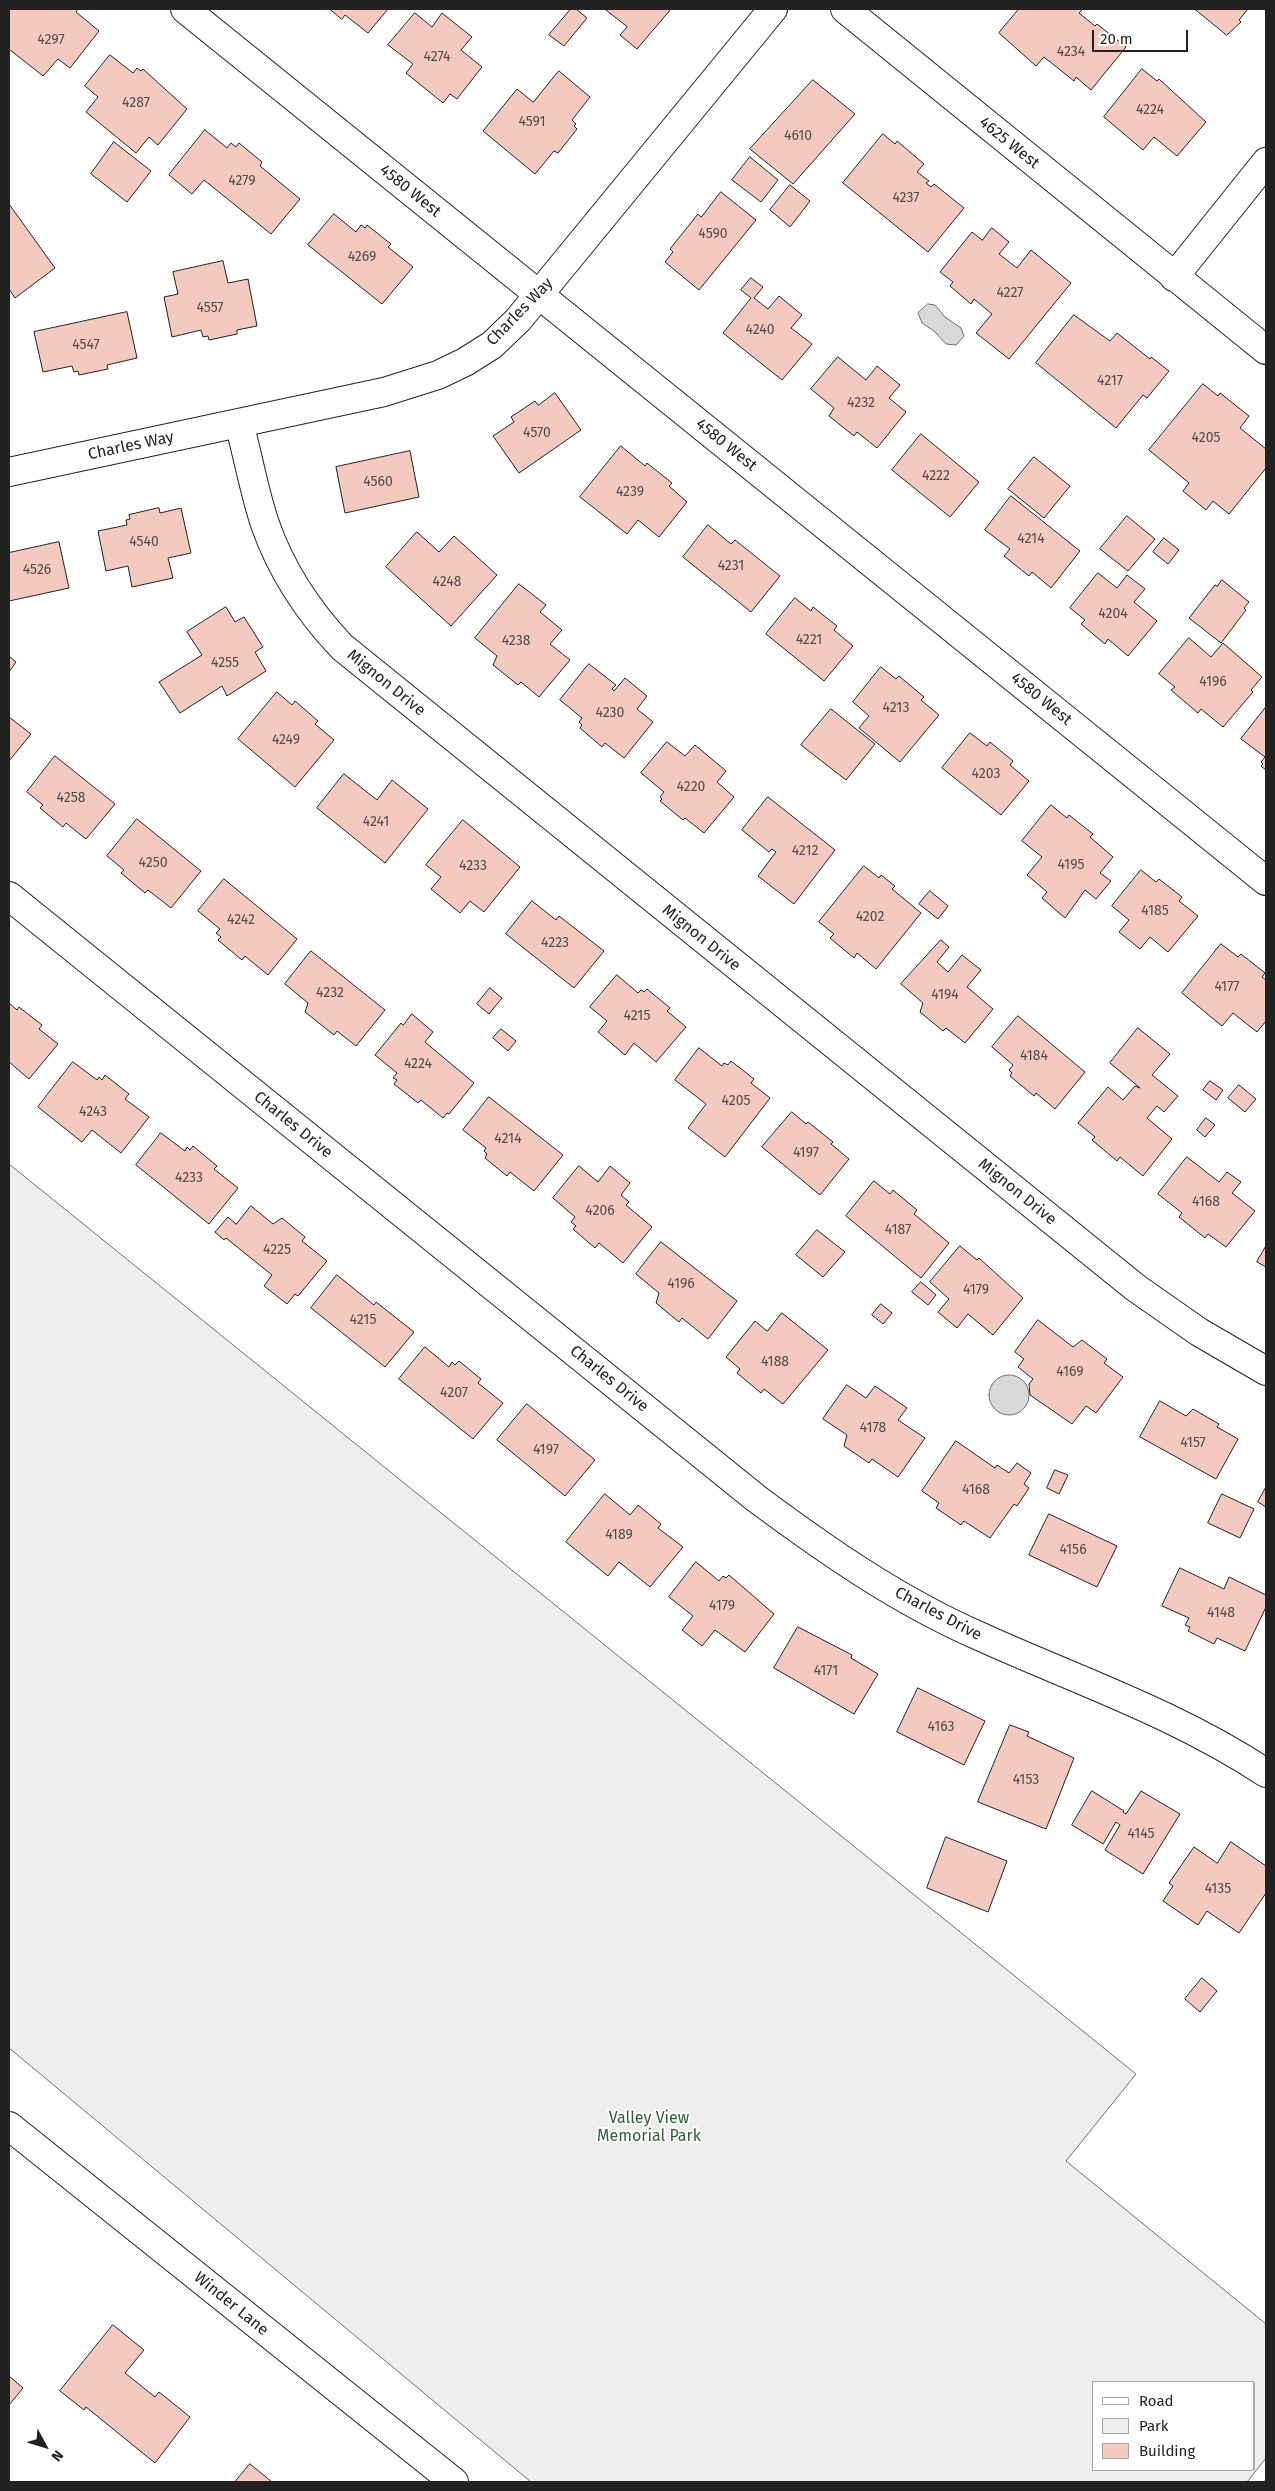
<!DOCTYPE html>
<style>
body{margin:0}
#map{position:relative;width:1275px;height:2491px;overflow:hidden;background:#fff;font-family:"Fira Sans",sans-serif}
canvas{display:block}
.frame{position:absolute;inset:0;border:10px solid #222;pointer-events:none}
.legend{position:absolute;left:1092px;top:2381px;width:162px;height:90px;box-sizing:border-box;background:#fff;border:1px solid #a7a7a7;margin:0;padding:6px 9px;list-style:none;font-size:15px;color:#222}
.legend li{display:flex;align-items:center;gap:10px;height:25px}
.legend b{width:25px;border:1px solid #a7a7a7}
.north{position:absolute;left:20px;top:2421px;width:50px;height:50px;-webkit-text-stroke:4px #fff;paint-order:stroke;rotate:129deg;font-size:14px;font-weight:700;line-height:20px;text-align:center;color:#222}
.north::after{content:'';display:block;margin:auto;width:18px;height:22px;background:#222;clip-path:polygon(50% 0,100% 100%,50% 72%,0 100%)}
.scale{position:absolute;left:1092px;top:30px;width:96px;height:22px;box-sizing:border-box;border:2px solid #222;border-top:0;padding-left:6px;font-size:15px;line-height:18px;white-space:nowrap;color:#222;-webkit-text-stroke:4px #fff;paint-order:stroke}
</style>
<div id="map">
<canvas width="1275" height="2491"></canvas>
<div class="frame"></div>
<ul class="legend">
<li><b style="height:6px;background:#fff"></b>Road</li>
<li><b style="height:14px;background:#eee"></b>Park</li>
<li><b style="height:14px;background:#f3c9c0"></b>Building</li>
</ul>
<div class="north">N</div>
<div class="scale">20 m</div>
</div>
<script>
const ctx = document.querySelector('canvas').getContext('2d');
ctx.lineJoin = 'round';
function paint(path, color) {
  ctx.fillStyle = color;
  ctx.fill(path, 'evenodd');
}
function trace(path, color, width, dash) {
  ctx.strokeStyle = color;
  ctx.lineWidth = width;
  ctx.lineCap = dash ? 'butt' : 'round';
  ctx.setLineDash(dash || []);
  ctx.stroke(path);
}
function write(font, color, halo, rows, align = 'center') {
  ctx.font = font + ' "Fira Sans",sans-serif';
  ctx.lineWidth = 4;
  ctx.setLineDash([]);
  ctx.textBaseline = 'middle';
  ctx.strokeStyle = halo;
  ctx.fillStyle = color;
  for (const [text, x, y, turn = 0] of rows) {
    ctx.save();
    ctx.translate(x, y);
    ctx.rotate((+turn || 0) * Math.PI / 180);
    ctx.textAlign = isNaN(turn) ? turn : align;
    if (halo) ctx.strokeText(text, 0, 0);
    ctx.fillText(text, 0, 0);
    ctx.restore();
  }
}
const green = new Path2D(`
 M 9,1164 L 1136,2074 L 1066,2161 L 1266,2324 L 1266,2458 L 1247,2482 L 531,2482 L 9,2048 ZM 1094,2382 L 1254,2382 L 1254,2470 L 1094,2470 Z`);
paint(green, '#eee');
trace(green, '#6f6f6f', 1);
const water = new Path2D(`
 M 928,304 L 935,305 L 945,317 L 961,328 L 964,336 L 956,345 L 946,344 L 934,331 L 922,323 L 918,313 Z
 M989 1395a20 20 0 1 1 40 0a20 20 0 1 1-40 0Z`);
paint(water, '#d9d9d9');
trace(water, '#6f6f6f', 1);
const building = new Path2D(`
 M 9,9 L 78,9 L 76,12 L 99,31 L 70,68 L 58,59 L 43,76 L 9,49 Z
 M 330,9 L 388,9 L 368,33 L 345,15 L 342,19 Z
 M 571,9 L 576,9 L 587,18 L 564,46 L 549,35 Z
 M 605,9 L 671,9 L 637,49 L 620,35 L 627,27 Z
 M 1019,9 L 1083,9 L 1079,13 L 1095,26 L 1097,24 L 1126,47 L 1091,90 L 1076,77 L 1074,81 L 1044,57 L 1036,66 L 999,33 Z
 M 1195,9 L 1248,9 L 1239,20 L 1241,22 L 1227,35 Z
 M 415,13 L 432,27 L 442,13 L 472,37 L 461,50 L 482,67 L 457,99 L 450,94 L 443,103 L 406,73 L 413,64 L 388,45 Z
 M 110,55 L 133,73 L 137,68 L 141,71 L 143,69 L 187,109 L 158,145 L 149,137 L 136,153 L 86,112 L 98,97 L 85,86 Z
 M 1142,69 L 1157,81 L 1159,79 L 1206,122 L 1177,156 L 1154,137 L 1143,150 L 1104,117 Z
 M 559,71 L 590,97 L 572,120 L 576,124 L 574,126 L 577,129 L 558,153 L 554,151 L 535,174 L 483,131 L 517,89 L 533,102 Z
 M 813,80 L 855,114 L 793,184 L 750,149 Z
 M 205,130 L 227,148 L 231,143 L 236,147 L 239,143 L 262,162 L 260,166 L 300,199 L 271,234 L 204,180 L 192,194 L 169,175 Z
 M 883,134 L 895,144 L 897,141 L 924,164 L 917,172 L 929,181 L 926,183 L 931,187 L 934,184 L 964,208 L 928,252 L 843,183 Z
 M 114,142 L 151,171 L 127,202 L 91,174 Z
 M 750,157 L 778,180 L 761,202 L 732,180 Z
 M 790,185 L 810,201 L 790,227 L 770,210 Z
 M 721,192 L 756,220 L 699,290 L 665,262 L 673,252 L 670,249 L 698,214 L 701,217 Z
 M 9,204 L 55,268 L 15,298 L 9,289 Z
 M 334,214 L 356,232 L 361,225 L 365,228 L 367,225 L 391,244 L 388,247 L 413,267 L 382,304 L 308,245 Z
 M 992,228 L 1009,242 L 999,254 L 1017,268 L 1031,250 L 1071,283 L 1009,359 L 976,333 L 992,314 L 974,299 L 971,304 L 950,286 L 953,282 L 940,272 L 972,232 L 982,240 Z
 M 223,261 L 228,283 L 248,279 L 257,326 L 237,330 L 237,334 L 209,340 L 208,336 L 203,337 L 201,330 L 172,337 L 164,297 L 178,294 L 173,272 Z
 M 751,278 L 763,287 L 754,298 L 768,309 L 779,296 L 802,315 L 791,328 L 812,344 L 782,380 L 723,333 L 751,298 L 741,290 Z
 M 127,312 L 137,358 L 107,365 L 108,369 L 79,375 L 78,371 L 74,372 L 72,366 L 43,372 L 34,332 Z
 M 1074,315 L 1110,341 L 1117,333 L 1150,359 L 1151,357 L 1169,371 L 1147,398 L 1143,395 L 1116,428 L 1036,363 Z
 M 838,357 L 866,380 L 877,366 L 900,385 L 889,398 L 906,412 L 877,448 L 857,432 L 854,436 L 829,416 L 834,408 L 811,389 Z
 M 1203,384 L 1218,396 L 1220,393 L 1249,416 L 1240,428 L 1266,449 L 1266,468 L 1229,514 L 1213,501 L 1206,510 L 1183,491 L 1189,483 L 1149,450 Z
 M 555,393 L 581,430 L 519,473 L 493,436 L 514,422 L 511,417 L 535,401 L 538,405 Z
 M 921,434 L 979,482 L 950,517 L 892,470 Z
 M 621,446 L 645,466 L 647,463 L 672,483 L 669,486 L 687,502 L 659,537 L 638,520 L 627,534 L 580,497 Z
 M 410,451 L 419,497 L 345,513 L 336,467 Z
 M 1034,457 L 1070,486 L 1044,518 L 1008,489 Z
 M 1011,496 L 1080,551 L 1051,588 L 1032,572 L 1029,576 L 1004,556 L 1010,549 L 985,530 Z
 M 159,508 L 160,513 L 181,508 L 191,553 L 168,558 L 173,578 L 132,587 L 128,566 L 106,571 L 98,531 L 127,525 L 126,520 L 130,519 L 129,515 Z
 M 1127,516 L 1155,539 L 1128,571 L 1100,549 Z
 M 708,525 L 731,544 L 735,540 L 780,576 L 751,612 L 683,557 Z
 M 417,532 L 439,552 L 454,536 L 497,575 L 451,626 L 386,567 Z
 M 1164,538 L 1179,550 L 1168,564 L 1153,552 Z
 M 59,542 L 69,588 L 9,601 L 9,553 Z
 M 1098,573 L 1117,588 L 1127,575 L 1145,589 L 1134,602 L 1157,621 L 1128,656 L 1108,639 L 1105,644 L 1081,624 L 1085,620 L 1070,608 Z
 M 1222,580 L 1249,602 L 1244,608 L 1246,610 L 1221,643 L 1189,618 L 1215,585 L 1217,586 Z
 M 519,584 L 546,605 L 540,612 L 562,630 L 550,644 L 570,660 L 539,697 L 521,682 L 518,685 L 493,665 L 497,656 L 475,638 Z
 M 795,598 L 811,611 L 813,607 L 837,626 L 834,630 L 853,646 L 824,681 L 766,634 Z
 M 226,607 L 235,622 L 244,617 L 263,647 L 255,652 L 266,671 L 227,696 L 222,686 L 180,713 L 159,682 L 202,655 L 187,632 Z
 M 1189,638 L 1211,657 L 1223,643 L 1262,677 L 1251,690 L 1253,692 L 1223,727 L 1201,709 L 1198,713 L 1171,690 L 1175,687 L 1159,674 Z
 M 9,656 L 16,662 L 9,672 Z
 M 589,664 L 616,685 L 612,689 L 614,691 L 625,678 L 647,696 L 637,709 L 653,722 L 624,758 L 605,743 L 602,747 L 580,728 L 582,725 L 579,722 L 582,718 L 560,700 Z
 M 881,667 L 896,679 L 899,676 L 924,697 L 921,700 L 939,715 L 900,762 L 859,728 L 869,716 L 853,702 Z
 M 277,692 L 292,705 L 295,701 L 318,721 L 315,724 L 334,740 L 295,787 L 238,739 Z
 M 1266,707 L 1266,770 L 1261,766 L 1263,764 L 1261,762 L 1265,757 L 1241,739 Z
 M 831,709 L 875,744 L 846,780 L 801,745 Z
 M 9,717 L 31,734 L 9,761 Z
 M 970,733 L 987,746 L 990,742 L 1013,761 L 1010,765 L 1029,781 L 1001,815 L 942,768 Z
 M 667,742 L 685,756 L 695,745 L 726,771 L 717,782 L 734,797 L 704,833 L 685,818 L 683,820 L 660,801 L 662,799 L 660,797 L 664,792 L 641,773 Z
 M 55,756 L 115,804 L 86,839 L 66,823 L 63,827 L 40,808 L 43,805 L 27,792 Z
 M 344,774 L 377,800 L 392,780 L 428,809 L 385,863 L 317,808 Z
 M 768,797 L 835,850 L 794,904 L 758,876 L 776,852 L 772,849 L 769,852 L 742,830 Z
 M 1051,805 L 1067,818 L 1069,815 L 1093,834 L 1090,837 L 1113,857 L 1100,873 L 1111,881 L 1096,899 L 1085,890 L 1065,918 L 1042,898 L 1047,892 L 1027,875 L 1042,857 L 1022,841 Z
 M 137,819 L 201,871 L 171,908 L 148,890 L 145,893 L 121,873 L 124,870 L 107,856 Z
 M 463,820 L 520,867 L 484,912 L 470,901 L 460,913 L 431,889 L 441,877 L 426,865 Z
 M 864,866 L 879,878 L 881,875 L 895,886 L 892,889 L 921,913 L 876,969 L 857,953 L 854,958 L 830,938 L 834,934 L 819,922 Z
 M 1141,870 L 1156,882 L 1159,879 L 1182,897 L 1179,901 L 1198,916 L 1168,952 L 1150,937 L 1140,949 L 1119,932 L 1129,920 L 1112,906 Z
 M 224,879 L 297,939 L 268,975 L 245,956 L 242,960 L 218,940 L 221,937 L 216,933 L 220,929 L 198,911 Z
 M 930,891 L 948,906 L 938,919 L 919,904 Z
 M 532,901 L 556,920 L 559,916 L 604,951 L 574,988 L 506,934 Z
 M 941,940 L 949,947 L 937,962 L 948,972 L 962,955 L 981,970 L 967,987 L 993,1009 L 965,1043 L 946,1028 L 943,1031 L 920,1012 L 923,1003 L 901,984 Z
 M 1221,944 L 1238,957 L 1241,954 L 1265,973 L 1262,977 L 1266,980 L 1266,1021 L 1257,1032 L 1233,1013 L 1222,1026 L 1182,993 Z
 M 311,951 L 385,1010 L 356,1046 L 337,1031 L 334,1035 L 305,1012 L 308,1003 L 285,984 Z
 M 617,975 L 638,993 L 641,990 L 644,992 L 647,989 L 670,1008 L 667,1011 L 686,1027 L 656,1062 L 634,1043 L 625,1055 L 598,1032 L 607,1021 L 590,1007 Z
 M 490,988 L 502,998 L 489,1014 L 477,1004 Z
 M 9,1003 L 17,1010 L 19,1007 L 42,1025 L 39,1029 L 58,1044 L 29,1079 L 9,1062 Z
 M 412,1014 L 433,1032 L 425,1042 L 474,1083 L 449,1114 L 447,1113 L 443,1118 L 421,1100 L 418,1103 L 394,1084 L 397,1080 L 393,1078 L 397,1073 L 375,1055 L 401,1023 L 403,1025 Z
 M 1018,1016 L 1085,1072 L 1055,1109 L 1036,1093 L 1034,1096 L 1010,1076 L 1012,1073 L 1009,1070 L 1013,1065 L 992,1047 Z
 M 1138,1028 L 1170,1054 L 1152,1075 L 1178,1096 L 1164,1112 L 1157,1106 L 1147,1118 L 1172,1139 L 1143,1176 L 1120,1157 L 1117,1161 L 1092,1140 L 1095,1137 L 1078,1123 L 1108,1087 L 1123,1100 L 1135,1086 L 1140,1088 L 1110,1063 Z
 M 501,1029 L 516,1041 L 508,1051 L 493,1038 Z
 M 699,1048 L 722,1066 L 724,1063 L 728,1065 L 731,1061 L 754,1079 L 751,1083 L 770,1098 L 725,1157 L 688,1128 L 706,1104 L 675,1080 Z
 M 73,1062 L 97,1080 L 99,1077 L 102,1080 L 105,1075 L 129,1094 L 125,1099 L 149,1117 L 121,1153 L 92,1130 L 82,1142 L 38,1107 Z
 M 1210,1081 L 1223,1090 L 1216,1100 L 1203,1090 Z
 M 1239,1085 L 1256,1099 L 1245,1112 L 1228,1098 Z
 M 489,1097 L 563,1155 L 534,1191 L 510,1172 L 507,1176 L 485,1158 L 487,1154 L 484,1151 L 486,1148 L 463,1130 Z
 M 792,1112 L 806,1124 L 808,1122 L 833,1142 L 831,1144 L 849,1159 L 820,1195 L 762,1147 Z
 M 1206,1118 L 1215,1125 L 1205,1137 L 1197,1130 Z
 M 161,1133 L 185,1151 L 187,1147 L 190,1150 L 193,1146 L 217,1166 L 214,1169 L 238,1188 L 209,1224 L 136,1165 Z
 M 1187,1157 L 1219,1182 L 1227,1172 L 1241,1182 L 1232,1193 L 1255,1211 L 1226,1247 L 1208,1234 L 1205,1238 L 1179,1217 L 1182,1213 L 1158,1194 Z
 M 579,1166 L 598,1182 L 610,1166 L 630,1183 L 621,1195 L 629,1202 L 626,1205 L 652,1227 L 623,1263 L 599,1243 L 595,1248 L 573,1229 L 576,1226 L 571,1222 L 575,1217 L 553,1198 Z
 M 874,1181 L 890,1194 L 893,1190 L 917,1210 L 914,1214 L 949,1243 L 921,1278 L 846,1216 Z
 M 251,1206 L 273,1224 L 282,1218 L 305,1237 L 302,1241 L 327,1261 L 298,1296 L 295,1294 L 287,1304 L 264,1286 L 272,1275 L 226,1238 L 224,1240 L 215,1232 L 228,1217 L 236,1224 Z
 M 817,1230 L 845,1252 L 823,1277 L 796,1255 Z
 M 661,1242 L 737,1301 L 708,1339 L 682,1318 L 679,1322 L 656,1303 L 659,1293 L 636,1274 Z
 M 960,1246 L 977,1260 L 979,1258 L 1023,1298 L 993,1335 L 968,1314 L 957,1328 L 938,1312 L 949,1299 L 930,1282 Z
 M 1266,1246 L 1266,1267 L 1257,1262 Z
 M 337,1275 L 374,1305 L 376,1302 L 414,1332 L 385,1367 L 311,1308 Z
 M 921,1282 L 936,1295 L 928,1305 L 912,1292 Z
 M 881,1304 L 892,1313 L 883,1324 L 872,1315 Z
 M 782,1313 L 828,1350 L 783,1404 L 764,1389 L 761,1393 L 737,1373 L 740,1369 L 726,1357 L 755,1321 L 767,1331 Z
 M 1038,1320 L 1073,1347 L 1082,1340 L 1107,1359 L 1104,1363 L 1123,1377 L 1096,1413 L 1086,1406 L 1072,1424 L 1030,1395 L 1029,1384 L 1033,1379 L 1018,1367 L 1024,1359 L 1015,1352 Z
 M 425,1347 L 449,1367 L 452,1362 L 455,1365 L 459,1361 L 481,1379 L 478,1383 L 503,1403 L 473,1439 L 399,1379 Z
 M 847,1385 L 866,1398 L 875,1386 L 907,1408 L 898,1420 L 925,1438 L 898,1477 L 872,1459 L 869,1463 L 844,1446 L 847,1435 L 823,1419 Z
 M 1160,1401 L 1186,1416 L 1193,1409 L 1219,1424 L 1217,1427 L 1238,1439 L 1216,1479 L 1140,1437 Z
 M 527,1404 L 595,1460 L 565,1496 L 497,1440 Z
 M 956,1441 L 995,1468 L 997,1465 L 1009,1473 L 1017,1463 L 1031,1473 L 1024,1484 L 1029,1488 L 1017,1506 L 1014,1504 L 990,1538 L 964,1521 L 961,1525 L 936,1508 L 939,1503 L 922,1491 Z
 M 1055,1470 L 1068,1475 L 1059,1494 L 1047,1488 Z
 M 1266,1487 L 1266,1507 L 1258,1502 Z
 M 605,1494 L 630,1515 L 638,1505 L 661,1524 L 658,1528 L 683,1547 L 650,1587 L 619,1562 L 608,1576 L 566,1542 Z
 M 1222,1494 L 1254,1509 L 1240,1538 L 1208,1523 Z
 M 1049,1514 L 1117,1546 L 1097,1587 L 1029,1555 Z
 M 696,1562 L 719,1581 L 723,1576 L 726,1578 L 729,1575 L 774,1614 L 745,1652 L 715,1630 L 702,1646 L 682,1630 L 693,1616 L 669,1597 Z
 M 1180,1568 L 1224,1589 L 1229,1577 L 1266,1595 L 1266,1607 L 1245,1651 L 1217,1638 L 1214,1644 L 1188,1631 L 1190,1627 L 1185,1625 L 1189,1618 L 1162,1606 Z
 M 798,1627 L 852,1655 L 851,1658 L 878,1674 L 854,1714 L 774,1668 Z
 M 918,1688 L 985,1721 L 964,1765 L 897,1732 Z
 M 1010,1725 L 1029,1732 L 1027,1736 L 1074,1758 L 1046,1829 L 978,1802 Z
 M 1092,1791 L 1124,1811 L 1123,1812 L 1126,1814 L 1141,1791 L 1180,1814 L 1143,1874 L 1105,1850 L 1120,1825 L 1116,1822 L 1103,1844 L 1072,1825 Z
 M 946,1837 L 1007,1861 L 988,1912 L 927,1888 Z
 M 1231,1842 L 1266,1866 L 1266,1893 L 1239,1933 L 1207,1911 L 1198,1925 L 1163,1901 L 1173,1886 L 1169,1883 L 1194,1847 L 1217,1863 Z
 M 1202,1978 L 1217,1991 L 1200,2012 L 1185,1999 Z
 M 113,2325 L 144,2350 L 125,2373 L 155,2397 L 159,2392 L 190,2417 L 155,2463 L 86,2407 L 84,2410 L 60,2391 Z
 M 9,2376 L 23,2388 L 9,2405 Z
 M 250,2464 L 272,2482 L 235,2482 Z`);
paint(building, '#f3c9c0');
trace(building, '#222', 1);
const minor = new Path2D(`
 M 185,9 L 1266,881
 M 845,9 L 1266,350
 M 1174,277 L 1266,162
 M 239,423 C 248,456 254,491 265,524 C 281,570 308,611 342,647 L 1136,1288 L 1199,1332 L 1266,1371
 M 9,472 L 384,392 L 438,375 L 465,362 L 492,345 L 518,320 L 773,9
 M 9,896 L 757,1499 C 827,1551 899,1601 979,1636 C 1076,1680 1177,1714 1266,1773
 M 9,2126 L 454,2482`);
trace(minor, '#222', 30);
trace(minor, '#fff', 28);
trace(new Path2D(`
 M 1264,2482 L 1266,2479`), '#c62828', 1, [18, 4, 2.5, 4]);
write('14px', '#564c4a', null, [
 ["4297",51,40],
 ["4234",1071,52],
 ["4274",437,57],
 ["4287",136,103],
 ["4224",1150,110],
 ["4591",532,122],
 ["4610",798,136],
 ["4279",242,181],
 ["4237",906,198],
 ["4590",713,234],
 ["4269",362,257],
 ["4227",1010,293],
 ["4557",210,308],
 ["4240",760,330],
 ["4547",86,345],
 ["4217",1110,381],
 ["4232",861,403],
 ["4570",537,433],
 ["4205",1206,438],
 ["4222",936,476],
 ["4560",378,482],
 ["4239",630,492],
 ["4214",1031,539],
 ["4540",144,542],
 ["4231",731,566],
 ["4526",37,570],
 ["4248",447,582],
 ["4204",1113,614],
 ["4221",809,640],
 ["4238",516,641],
 ["4255",225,663],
 ["4196",1213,682],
 ["4213",896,708],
 ["4230",610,713],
 ["4249",286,740],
 ["4203",986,774],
 ["4220",691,787],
 ["4258",71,798],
 ["4241",376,822],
 ["4212",805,851],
 ["4250",153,863],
 ["4195",1071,865],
 ["4233",473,866],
 ["4185",1155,911],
 ["4202",870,917],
 ["4242",241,920],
 ["4223",555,943],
 ["4177",1227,987],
 ["4232",330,993],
 ["4194",945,995],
 ["4215",637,1016],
 ["4184",1034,1056],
 ["4224",418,1064],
 ["4205",736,1101],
 ["4243",93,1112],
 ["4214",508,1139],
 ["4197",806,1153],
 ["4233",189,1178],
 ["4168",1206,1202],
 ["4206",600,1211],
 ["4187",898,1230],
 ["4225",277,1250],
 ["4196",681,1284],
 ["4179",976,1290],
 ["4215",363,1320],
 ["4188",775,1362],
 ["4169",1070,1372],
 ["4207",454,1393],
 ["4178",873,1428],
 ["4157",1193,1443],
 ["4197",546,1450],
 ["4168",976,1490],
 ["4189",619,1535],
 ["4156",1073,1550],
 ["4179",722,1606],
 ["4148",1221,1613],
 ["4171",826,1671],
 ["4163",941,1727],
 ["4153",1026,1780],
 ["4145",1141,1834],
 ["4135",1218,1889]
]);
write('16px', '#222', '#fff', [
 ["4625 West",1009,143,39],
 ["4580 West",410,191,39],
 ["Charles Way",520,312,-46],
 ["4580 West",726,445,39],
 ["Charles Way",131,446,-12],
 ["Mignon Drive",386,683,39],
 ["4580 West",1041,699,39],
 ["Mignon Drive",701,938,39],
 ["Charles Drive",293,1125,39],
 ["Mignon Drive",1017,1192,39],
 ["Charles Drive",609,1379,39],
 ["Charles Drive",938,1614,28],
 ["Winder Lane",231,2304,39]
]);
write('16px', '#2f5e38', '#fff', [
 ["Valley View",649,2119],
 ["Memorial Park",649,2137]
]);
</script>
